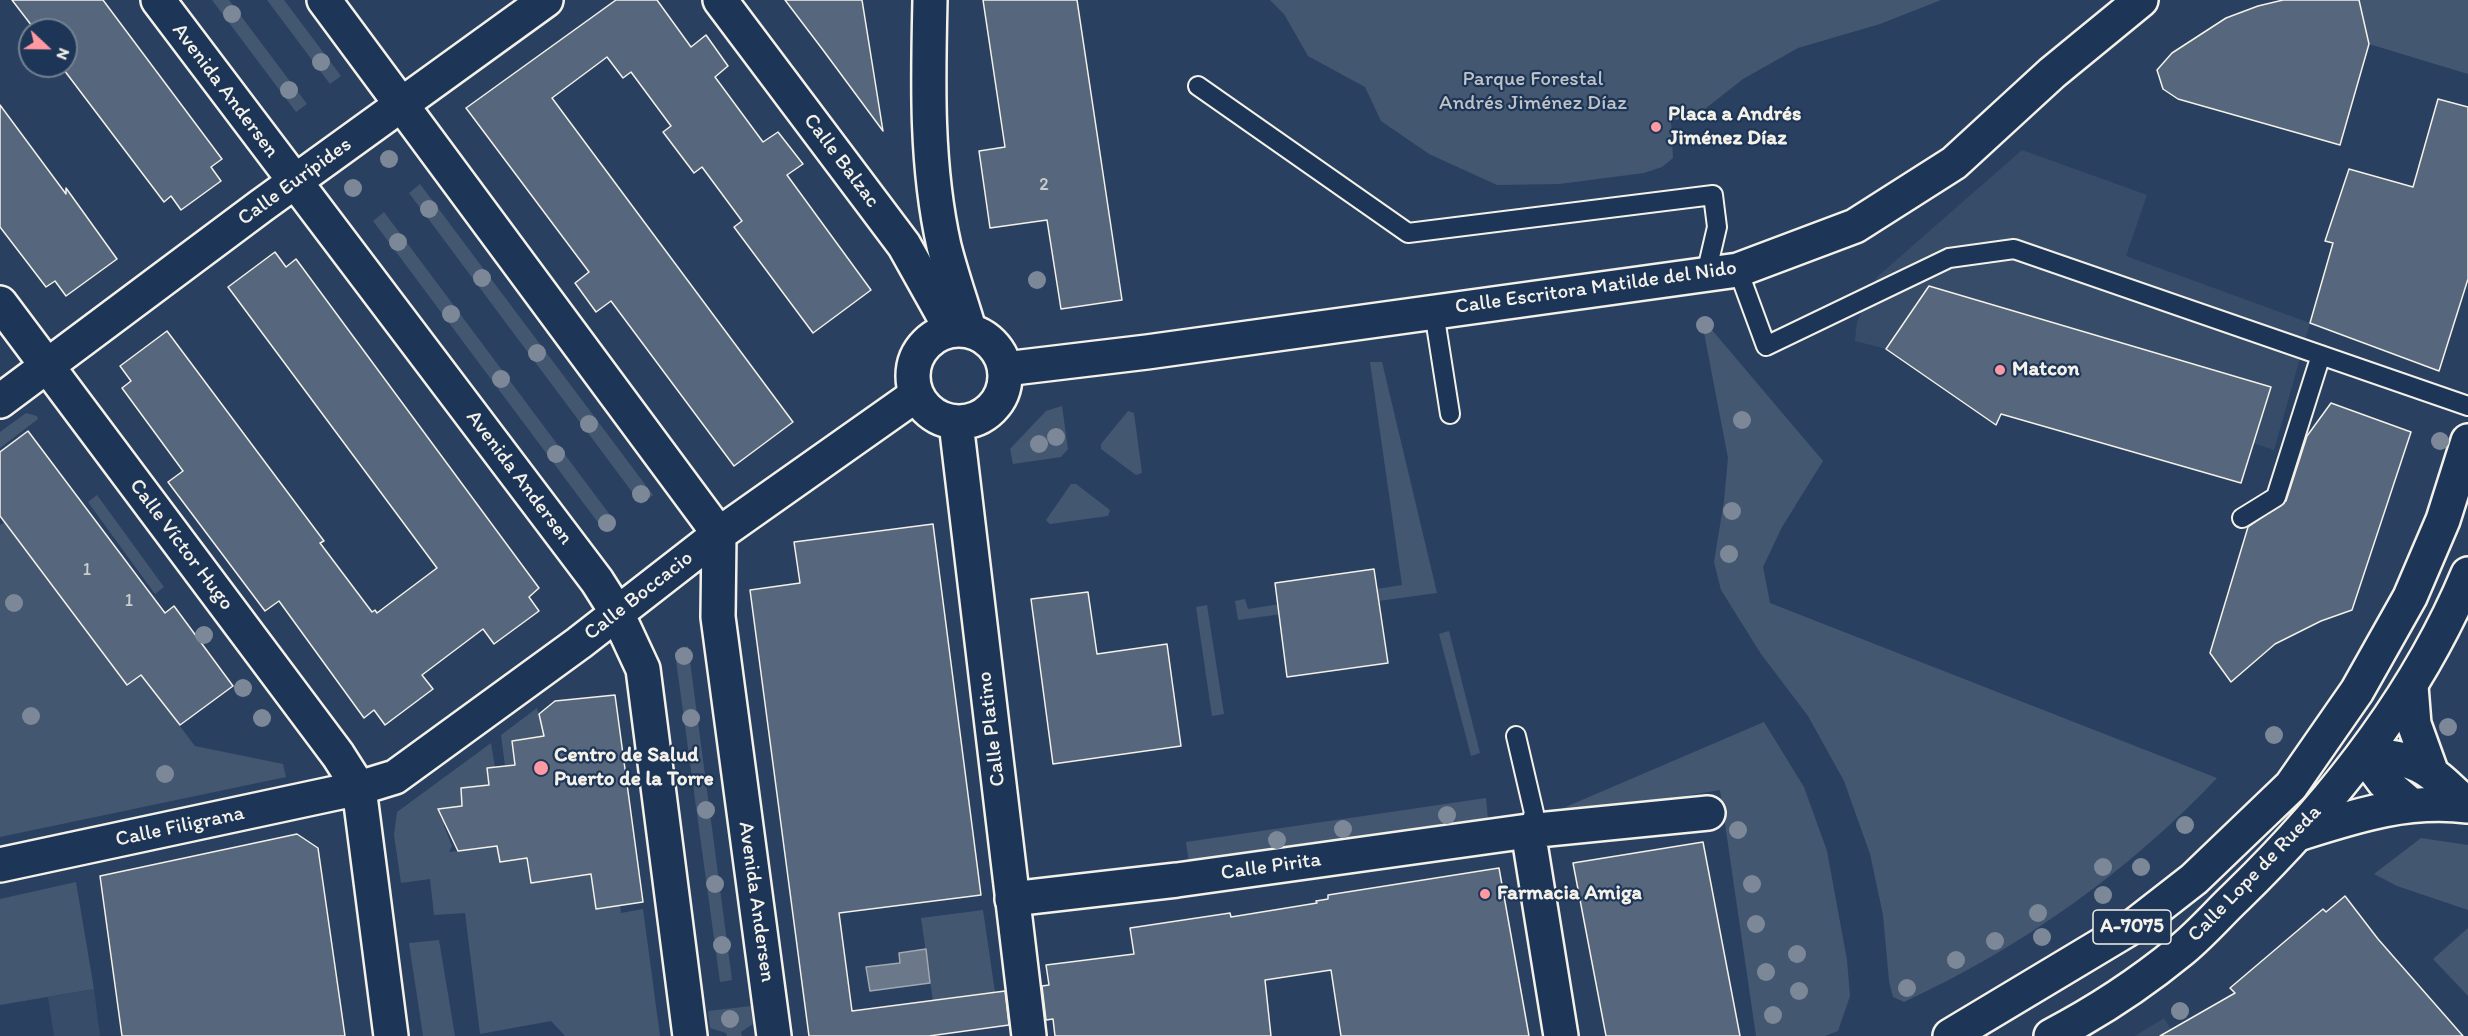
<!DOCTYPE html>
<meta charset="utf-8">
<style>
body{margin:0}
#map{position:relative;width:2468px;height:1036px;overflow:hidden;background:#2a4060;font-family:Itim,sans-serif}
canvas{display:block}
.north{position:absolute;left:18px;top:18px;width:60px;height:60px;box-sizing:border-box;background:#1d3557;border:2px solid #738091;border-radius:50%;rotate:112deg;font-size:16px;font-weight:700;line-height:24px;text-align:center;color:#f4f1e8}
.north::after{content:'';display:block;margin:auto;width:21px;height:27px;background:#ff9aa2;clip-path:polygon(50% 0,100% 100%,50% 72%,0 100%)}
</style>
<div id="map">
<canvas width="2468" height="1036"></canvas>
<div class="north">N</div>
</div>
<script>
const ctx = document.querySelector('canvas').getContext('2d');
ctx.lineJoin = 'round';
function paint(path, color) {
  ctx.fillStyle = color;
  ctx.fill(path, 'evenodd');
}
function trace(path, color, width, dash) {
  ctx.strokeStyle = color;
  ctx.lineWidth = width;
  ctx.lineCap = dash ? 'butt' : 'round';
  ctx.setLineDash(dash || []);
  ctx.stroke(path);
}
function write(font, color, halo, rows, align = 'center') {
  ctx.font = font + ' Itim,sans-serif';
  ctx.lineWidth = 4.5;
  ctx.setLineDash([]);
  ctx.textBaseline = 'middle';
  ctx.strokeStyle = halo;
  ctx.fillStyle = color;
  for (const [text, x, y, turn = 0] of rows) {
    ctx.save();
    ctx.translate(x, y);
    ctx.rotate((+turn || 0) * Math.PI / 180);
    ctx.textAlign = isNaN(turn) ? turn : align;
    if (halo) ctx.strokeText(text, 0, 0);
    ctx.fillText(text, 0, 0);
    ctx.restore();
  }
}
paint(new Path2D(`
 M 2022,150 L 2147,195 L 2126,256 L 2310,323 L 2274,450 L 2253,443 L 2241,483 L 2001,414 L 1996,425 L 1886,349 L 1855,341 L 1857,322 L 1877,277 Z
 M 94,989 L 100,1036 L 54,1036 L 48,997 Z
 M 2164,1018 L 2175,1036 L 2135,1036 Z`), '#374c69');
paint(new Path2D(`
 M 212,0 L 229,0 L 307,104 L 296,112 Z
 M 267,0 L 284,0 L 341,76 L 330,84 Z
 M 1270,0 L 1941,0 L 1880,24 L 1798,48 L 1743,79 L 1696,116 L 1671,121 L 1673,158 L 1662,167 L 1644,173 L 1559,184 L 1497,185 L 1429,154 L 1381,121 L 1365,87 L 1308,56 L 1284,14 Z
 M 2359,0 L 2468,0 L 2468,74 L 2369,44 Z
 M 420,184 L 653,495 L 641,504 L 409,193 Z
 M 384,212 L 616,523 L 605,532 L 373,221 Z
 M 1701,317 L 1823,461 L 1782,527 L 1763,567 L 1770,603 L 2217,778 C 2128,872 2021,948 1904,1002 L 1893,997 L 1889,981 L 1883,915 L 1870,854 L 1844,781 L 1808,716 L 1761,654 L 1721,590 L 1714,562 L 1724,501 L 1728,458 Z
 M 1370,362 L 1382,362 L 1437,593 L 1238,620 L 1235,601 L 1245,599 L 1248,609 L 1402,585 Z
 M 1062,406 L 1068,449 L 1061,457 L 1013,464 L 1010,449 L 1046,411 Z
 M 1128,411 L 1134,413 L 1142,473 L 1136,475 L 1101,449 L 1101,444 Z
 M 26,413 L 37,416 L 38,419 L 0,448 L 0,432 Z
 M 1071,484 L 1076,484 L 1110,510 L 1108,516 L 1050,524 L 1046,520 Z
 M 97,495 L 164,587 L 155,594 L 88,502 Z
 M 5,522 L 126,684 L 141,675 L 195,746 L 283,764 L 286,777 L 0,837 L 0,525 Z
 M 1207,605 L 1224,714 L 1212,716 L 1196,607 Z
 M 1449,631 L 1480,753 L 1471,756 L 1439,634 Z
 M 688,646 L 732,980 L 720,982 L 675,653 Z
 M 537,708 L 544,736 L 512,741 L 515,765 L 505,766 L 501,735 Z
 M 1764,722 L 1804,787 L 1827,851 L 1847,960 L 1850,996 L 1838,1031 L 1825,1036 L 1756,1036 L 1720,790 L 1563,816 L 1561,809 Z
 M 491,743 L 495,767 L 487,769 L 489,785 L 461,788 L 462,806 L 444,810 L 444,826 L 452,846 L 449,852 L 497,846 L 527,858 L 591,874 L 620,905 L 621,913 L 643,909 L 660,1036 L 565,1036 L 551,1021 L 480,1034 L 465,913 L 434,915 L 430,879 L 401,883 L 394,835 L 397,812 Z
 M 1486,798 L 1488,819 L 1189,863 L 1186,842 Z
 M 2421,838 L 2468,845 L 2468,910 L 2397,886 L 2374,874 Z
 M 76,882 L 94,989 L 0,1005 L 0,899 Z
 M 983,910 L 995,992 L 933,1001 L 921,918 Z
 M 2468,928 L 2468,996 L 2433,959 Z
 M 439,940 L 455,1036 L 423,1036 L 409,943 Z
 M 751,1006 L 753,1024 L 741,1032 L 742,1036 L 727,1036 L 726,1033 L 710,1028 L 708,1011 Z`), '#445771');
const water = new Path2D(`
 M 926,949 L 930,983 L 870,991 L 866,967 L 900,963 L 899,953 Z`);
paint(water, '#6a788a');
trace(water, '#a1a8b0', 1.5);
const building = new Path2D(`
 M 12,0 L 103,0 L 222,159 L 211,167 L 221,181 L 181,210 L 171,196 L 164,202 L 61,66 L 66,66 L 66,30 L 35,30 Z
 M 616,0 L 657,0 L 691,47 L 706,35 L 728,66 L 715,77 L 763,142 L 778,132 L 803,164 L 787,175 L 871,290 L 813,333 L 734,227 L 742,221 L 702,167 L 694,173 L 663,132 L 671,126 L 631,72 L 623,78 L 607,57 L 552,98 L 793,422 L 734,466 L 611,301 L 596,312 L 575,283 L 589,272 L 466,108 Z
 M 785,0 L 862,0 L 883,131 L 823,50 Z
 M 983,0 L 1077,0 L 1122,300 L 1061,309 L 1047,220 L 990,228 L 979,151 L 1005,147 Z
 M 2283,0 L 2359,0 L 2369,44 L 2340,145 L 2178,99 L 2163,89 L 2157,70 L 2172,53 L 2226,18 L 2258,6 Z
 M 2438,99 L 2468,107 L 2468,279 L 2439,371 L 2310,323 L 2333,243 L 2325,241 L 2349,169 L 2413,187 Z
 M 0,105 L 66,194 L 66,188 L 117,259 L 66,296 L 55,281 L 46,287 L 0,227 Z
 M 275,252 L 286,267 L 296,259 L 539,588 L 529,597 L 539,611 L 494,644 L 483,629 L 422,675 L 433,689 L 385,725 L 374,710 L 364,718 L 279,601 L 265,611 L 168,482 L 183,471 L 122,388 L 131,381 L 120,366 L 167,331 L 324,541 L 320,543 L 372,612 L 375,610 L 377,613 L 437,568 L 228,287 Z
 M 1929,286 L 2271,387 L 2241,483 L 2001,414 L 1996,425 L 1886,349 Z
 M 2331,403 L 2411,432 L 2352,610 L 2321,621 L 2275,644 L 2231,682 L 2210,653 L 2248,527 L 2286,501 L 2307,436 Z
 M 28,431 L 165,613 L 174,606 L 233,686 L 180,725 L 141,675 L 127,685 L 0,516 L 0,452 Z
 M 933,524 L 981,895 L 839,913 L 852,1011 L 1005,991 L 1009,1025 L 929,1036 L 809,1036 L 750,590 L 800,583 L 794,542 Z
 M 1374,569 L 1388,663 L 1287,677 L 1275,583 Z
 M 1088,592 L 1097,654 L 1167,644 L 1181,746 L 1053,764 L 1031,599 Z
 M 615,695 L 643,902 L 596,909 L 591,874 L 531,883 L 527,858 L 500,862 L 497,846 L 458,851 L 438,809 L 462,806 L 461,788 L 489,785 L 487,768 L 515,765 L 512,741 L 544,736 L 539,714 L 555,701 Z
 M 297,834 L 318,848 L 345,1036 L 122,1036 L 100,876 Z
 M 1703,842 L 1740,1036 L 1606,1036 L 1573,863 Z
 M 1499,868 L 1529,1036 L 1341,1036 L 1331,970 L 1265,980 L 1271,1036 L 1055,1036 L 1053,1019 L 1046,1020 L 1042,986 L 1049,985 L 1046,965 L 1134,954 L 1130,928 L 1230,913 L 1231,917 L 1317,903 L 1316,901 L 1328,899 L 1328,895 Z
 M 2345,896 L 2378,939 L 2463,1036 L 2160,1036 L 2235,993 L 2230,988 L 2323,909 L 2326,912 Z`);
paint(building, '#56677d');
trace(building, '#f4f1e8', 1.5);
const service = new Path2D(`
 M 1198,86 L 1408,233 L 1713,195 L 1717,227 L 1706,274
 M 1738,270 L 1766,346 L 1949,258 L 2014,249 L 2468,406
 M 1434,312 L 1450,414
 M 2242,518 L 2276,497 L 2321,355
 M 1516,736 L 1534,813 L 1528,831`);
const minor = new Path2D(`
 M 158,0 L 597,581 L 616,611 L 643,669 L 690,1036
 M 324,0 L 719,534 L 718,617 L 774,1036
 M 720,0 L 904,245 L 951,329
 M 0,303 L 338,755 L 359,788 L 391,1036
 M 1005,369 L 1147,352 L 1738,270 L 1855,226 L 1954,163 L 2052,73 L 2141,0
 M 0,401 L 261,206 L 546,0
 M 1528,831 L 1708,813
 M 0,865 L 359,788 L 395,777 L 579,643 L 719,534 L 916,395
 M 1012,899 L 1177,880 L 1528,831 L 1561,1036`);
const tertiary = new Path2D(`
 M 930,0 C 928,82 926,166 944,246 C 951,274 961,302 969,329
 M913 376a46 46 0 1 1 92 0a46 46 0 1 1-92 0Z
 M 956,423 L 1029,1036
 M 2411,686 L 2414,724 L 2431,771
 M 2364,755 C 2419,757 2428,768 2467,805
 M 2364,755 L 2384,782 L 2410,804
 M 2301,833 C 2358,815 2407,799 2468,806`);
const primary = new Path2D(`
 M 1950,1036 L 2135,925 L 2194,879 L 2291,786 L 2357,691 L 2410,597 L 2443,520 L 2468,441
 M 2051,1036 C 2095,1013 2141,983 2180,951 C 2200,935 2217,915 2236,897 C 2332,804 2416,698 2468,574`);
trace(service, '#f4f1e8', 22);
trace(minor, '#f4f1e8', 38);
trace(tertiary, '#f4f1e8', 38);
trace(primary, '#f4f1e8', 38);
trace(service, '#1d3557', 18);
trace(minor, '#1d3557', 33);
trace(tertiary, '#1d3557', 33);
trace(primary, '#1d3557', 33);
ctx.fillStyle = '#7c8897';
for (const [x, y] of [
 [232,14],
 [321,62],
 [289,90],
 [389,159],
 [353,188],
 [429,209],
 [398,242],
 [482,278],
 [1037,280],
 [451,314],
 [1705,325],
 [537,353],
 [501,379],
 [1742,420],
 [589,424],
 [1056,437],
 [2440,441],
 [1039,444],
 [556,454],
 [641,494],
 [1732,511],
 [607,523],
 [1729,554],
 [14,603],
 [204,635],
 [684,656],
 [243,688],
 [31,716],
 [262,718],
 [691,718],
 [2448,727],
 [2274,735],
 [165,774],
 [706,810],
 [1447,815],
 [2185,825],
 [1343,829],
 [1738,830],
 [1277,840],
 [2103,867],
 [2141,867],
 [715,884],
 [1752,884],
 [2103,895],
 [2038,913],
 [1756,924],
 [2042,937],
 [1995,941],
 [722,945],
 [1797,954],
 [1956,960],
 [1766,972],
 [1907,988],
 [1799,991],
 [2180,1011],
 [1773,1015],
 [730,1019]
]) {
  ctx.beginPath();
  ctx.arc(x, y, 9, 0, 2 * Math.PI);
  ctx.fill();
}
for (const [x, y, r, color] of [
 [1656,127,6,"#ff9aa2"],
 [2000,370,6,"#ff9aa2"],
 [541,768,8,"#ff9aa2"],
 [1485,894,6,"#ff9aa2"]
]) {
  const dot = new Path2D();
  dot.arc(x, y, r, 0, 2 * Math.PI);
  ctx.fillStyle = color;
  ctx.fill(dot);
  trace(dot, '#1d3557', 2);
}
write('18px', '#cccecd', null, [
 ["2",1044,185],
 ["1",87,570],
 ["1",129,601]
]);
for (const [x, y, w] of [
 [2132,927,78]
]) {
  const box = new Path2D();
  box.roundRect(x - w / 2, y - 17, w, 34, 4.5);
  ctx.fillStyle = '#1d3557';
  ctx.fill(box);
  trace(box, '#f4f1e8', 1.5);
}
write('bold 20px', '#f4f1e8', null, [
 ["A-7075",2132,927]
]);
write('21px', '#bfc3c4', '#1d3557', [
 ["Parque Forestal",1533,80],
 ["Andrés Jiménez Díaz",1533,104]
]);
write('21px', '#f4f1e8', '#1d3557', [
 ["Avenida Andersen",225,91,53],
 ["Calle Balzac",841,161,53],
 ["Calle Eurípides",295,182,-36],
 ["Calle Escritora Matilde del Nido",1596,288,-8],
 ["Avenida Andersen",519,478,53],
 ["Calle Víctor Hugo",181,545,53],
 ["Calle Boccacio",639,596,-38],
 ["Calle Platino",992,729,-97],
 ["Calle Filigrana",180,827,-12],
 ["Calle Pirita",1271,867,-8],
 ["Calle Lope de Rueda",2255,874,-46],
 ["Avenida Andersen",756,902,82]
]);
write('bold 21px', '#f4f1e8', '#1d3557', [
 ["Placa a Andrés",1668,115],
 ["Jiménez Díaz",1668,139],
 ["Matcon",2012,370],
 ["Centro de Salud",554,756],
 ["Puerto de la Torre",554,780],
 ["Farmacia Amiga",1497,894]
], 'left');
</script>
